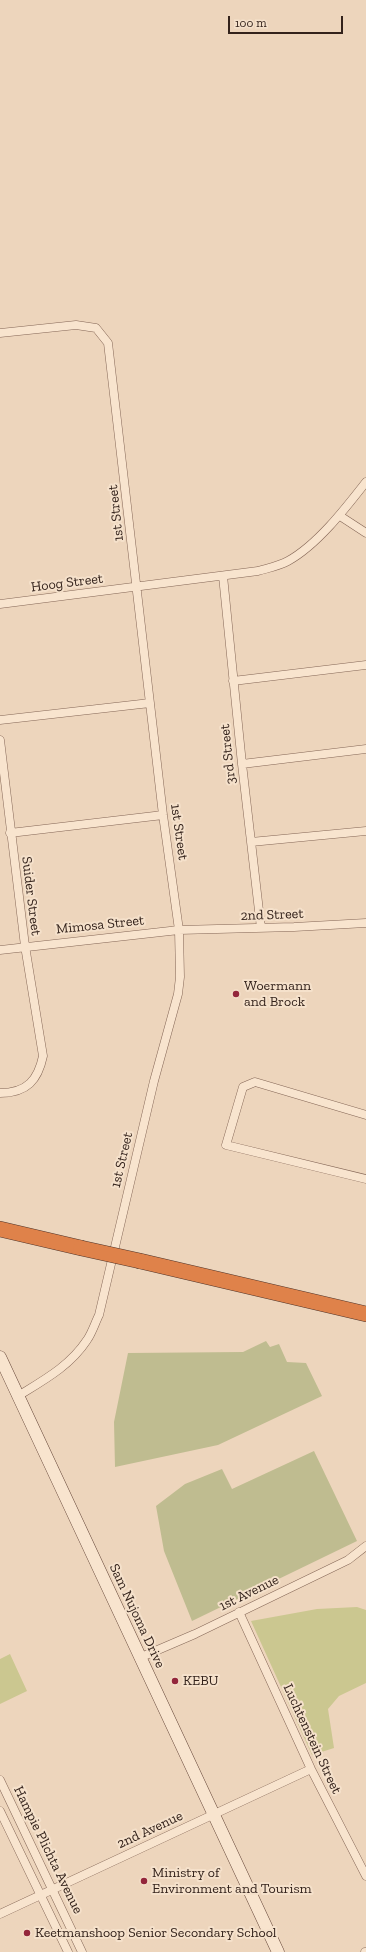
<!DOCTYPE html>
<style>
body{margin:0}
#map{position:relative;width:366px;height:1952px;overflow:hidden;background:#edd5bc;font-family:"Zilla Slab",serif}
canvas{display:block}
.scale{position:absolute;left:228px;top:16px;width:115px;height:18px;box-sizing:border-box;border:2px solid #33221b;border-top:0;padding-left:5px;font-size:12px;line-height:14px;white-space:nowrap;color:#33221b;-webkit-text-stroke:3px #f5e1cb;paint-order:stroke}
</style>
<div id="map">
<canvas width="366" height="1952"></canvas>
<div class="scale">100 m</div>
</div>
<script>
const ctx = document.querySelector('canvas').getContext('2d');
ctx.lineJoin = 'round';
function paint(path, color) {
  ctx.fillStyle = color;
  ctx.fill(path, 'evenodd');
}
function trace(path, color, width, dash) {
  ctx.strokeStyle = color;
  ctx.lineWidth = width;
  ctx.lineCap = dash ? 'butt' : 'round';
  ctx.setLineDash(dash || []);
  ctx.stroke(path);
}
function write(font, color, halo, rows, align = 'center') {
  ctx.font = font + ' "Zilla Slab",serif';
  ctx.lineWidth = 4;
  ctx.setLineDash([]);
  ctx.textBaseline = 'middle';
  ctx.strokeStyle = halo;
  ctx.fillStyle = color;
  for (const [text, x, y, turn = 0] of rows) {
    ctx.save();
    ctx.translate(x, y);
    ctx.rotate((+turn || 0) * Math.PI / 180);
    ctx.textAlign = isNaN(turn) ? turn : align;
    if (halo) ctx.strokeText(text, 0, 0);
    ctx.fillText(text, 0, 0);
    ctx.restore();
  }
}
paint(new Path2D(`
 M 357,1607 L 366,1610 L 366,1683 L 339,1696 L 328,1709 L 334,1748 L 312,1755 L 251,1621 L 317,1609 Z
 M 10,1654 L 27,1691 L 0,1704 L 0,1659 Z`), '#cbc790');
paint(new Path2D(`
 M 266,1341 L 270,1347 L 279,1344 L 287,1362 L 306,1363 L 322,1396 L 218,1445 L 115,1467 L 114,1422 L 128,1353 L 243,1352 Z
 M 314,1451 L 357,1541 L 192,1621 L 164,1551 L 156,1506 L 185,1484 L 222,1469 L 232,1489 Z`), '#bfbc90');
const street = new Path2D(`
 M 0,333 L 76,325 L 96,328 L 108,343 L 163,815 L 179,930 L 180,977 L 178,994 L 154,1081 L 99,1315 C 95,1323 92,1333 87,1340 C 70,1366 44,1380 18,1396
 M 340,516 L 366,533
 M 223,576 L 242,764 L 261,928
 M 0,604 L 258,571 C 268,568 279,566 288,561 C 317,545 345,509 366,482
 M 233,681 L 366,665
 M 0,720 L 150,703
 M 0,740 L 25,946 L 43,1056 C 38,1080 27,1093 0,1093
 M 242,764 L 366,749
 M 10,833 L 163,815
 M 251,842 L 366,831
 M 0,950 L 179,930 L 294,927 L 366,923
 M 366,1115 L 255,1082 L 243,1087 L 226,1145 L 366,1179
 M 239,1612 L 311,1769 L 366,1876
 M 139,1658 L 195,1634 L 348,1560 L 366,1546
 M 0,1780 L 82,1952
 M 0,1811 L 68,1952
 M 0,1914 L 311,1769
 M 365,1952 L 366,1952`);
const secondary = new Path2D(`
 M 0,1357 L 278,1952`);
const highway = new Path2D(`
 M 0,1229 L 81,1248
 M 140,1261 L 366,1314`);
trace(street, '#846656', 9);
trace(secondary, '#664739', 13);
trace(highway, '#51352a', 16);
trace(street, '#f8e4ce', 8);
trace(secondary, '#f8e4ce', 12);
trace(highway, '#df824a', 15);
const highwayBridge = new Path2D(`
 M 81,1248 L 140,1261`);
trace(highwayBridge, '#51352a', 16, []);
trace(highwayBridge, '#df824a', 15);
for (const [x, y, r, color] of [
 [236,994,4,"#93263b"],
 [175,1681,4,"#93263b"],
 [144,1881,4,"#93263b"],
 [27,1933,4,"#93263b"]
]) {
  const dot = new Path2D();
  dot.arc(x, y, r, 0, 2 * Math.PI);
  ctx.fillStyle = color;
  ctx.fill(dot);
  trace(dot, '#f5e1cb', 1.5);
}
write('14px', '#33221b', '#f5e1cb', [
 ["1st Street",116,513,-96],
 ["Hoog Street",67,583,-7],
 ["3rd Street",228,754,-96],
 ["1st Street",179,832,82],
 ["Suider Street",31,896,83],
 ["2nd Street",272,915,-2],
 ["Mimosa Street",100,925,-6],
 ["1st Street",122,1160,-77],
 ["1st Avenue",249,1593,-26],
 ["Sam Nujoma Drive",137,1616,65],
 ["Luchtenstein Street",312,1739,65],
 ["2nd Avenue",150,1830,-25],
 ["Hampie Plichta Avenue",48,1850,64]
]);
write('14px', '#33221b', '#f5e1cb', [
 ["Woermann",244,986],
 ["and Brock",244,1002],
 ["KEBU",183,1681],
 ["Ministry of",152,1873],
 ["Environment and Tourism",152,1889],
 ["Keetmanshoop Senior Secondary School",35,1933]
], 'left');
</script>
